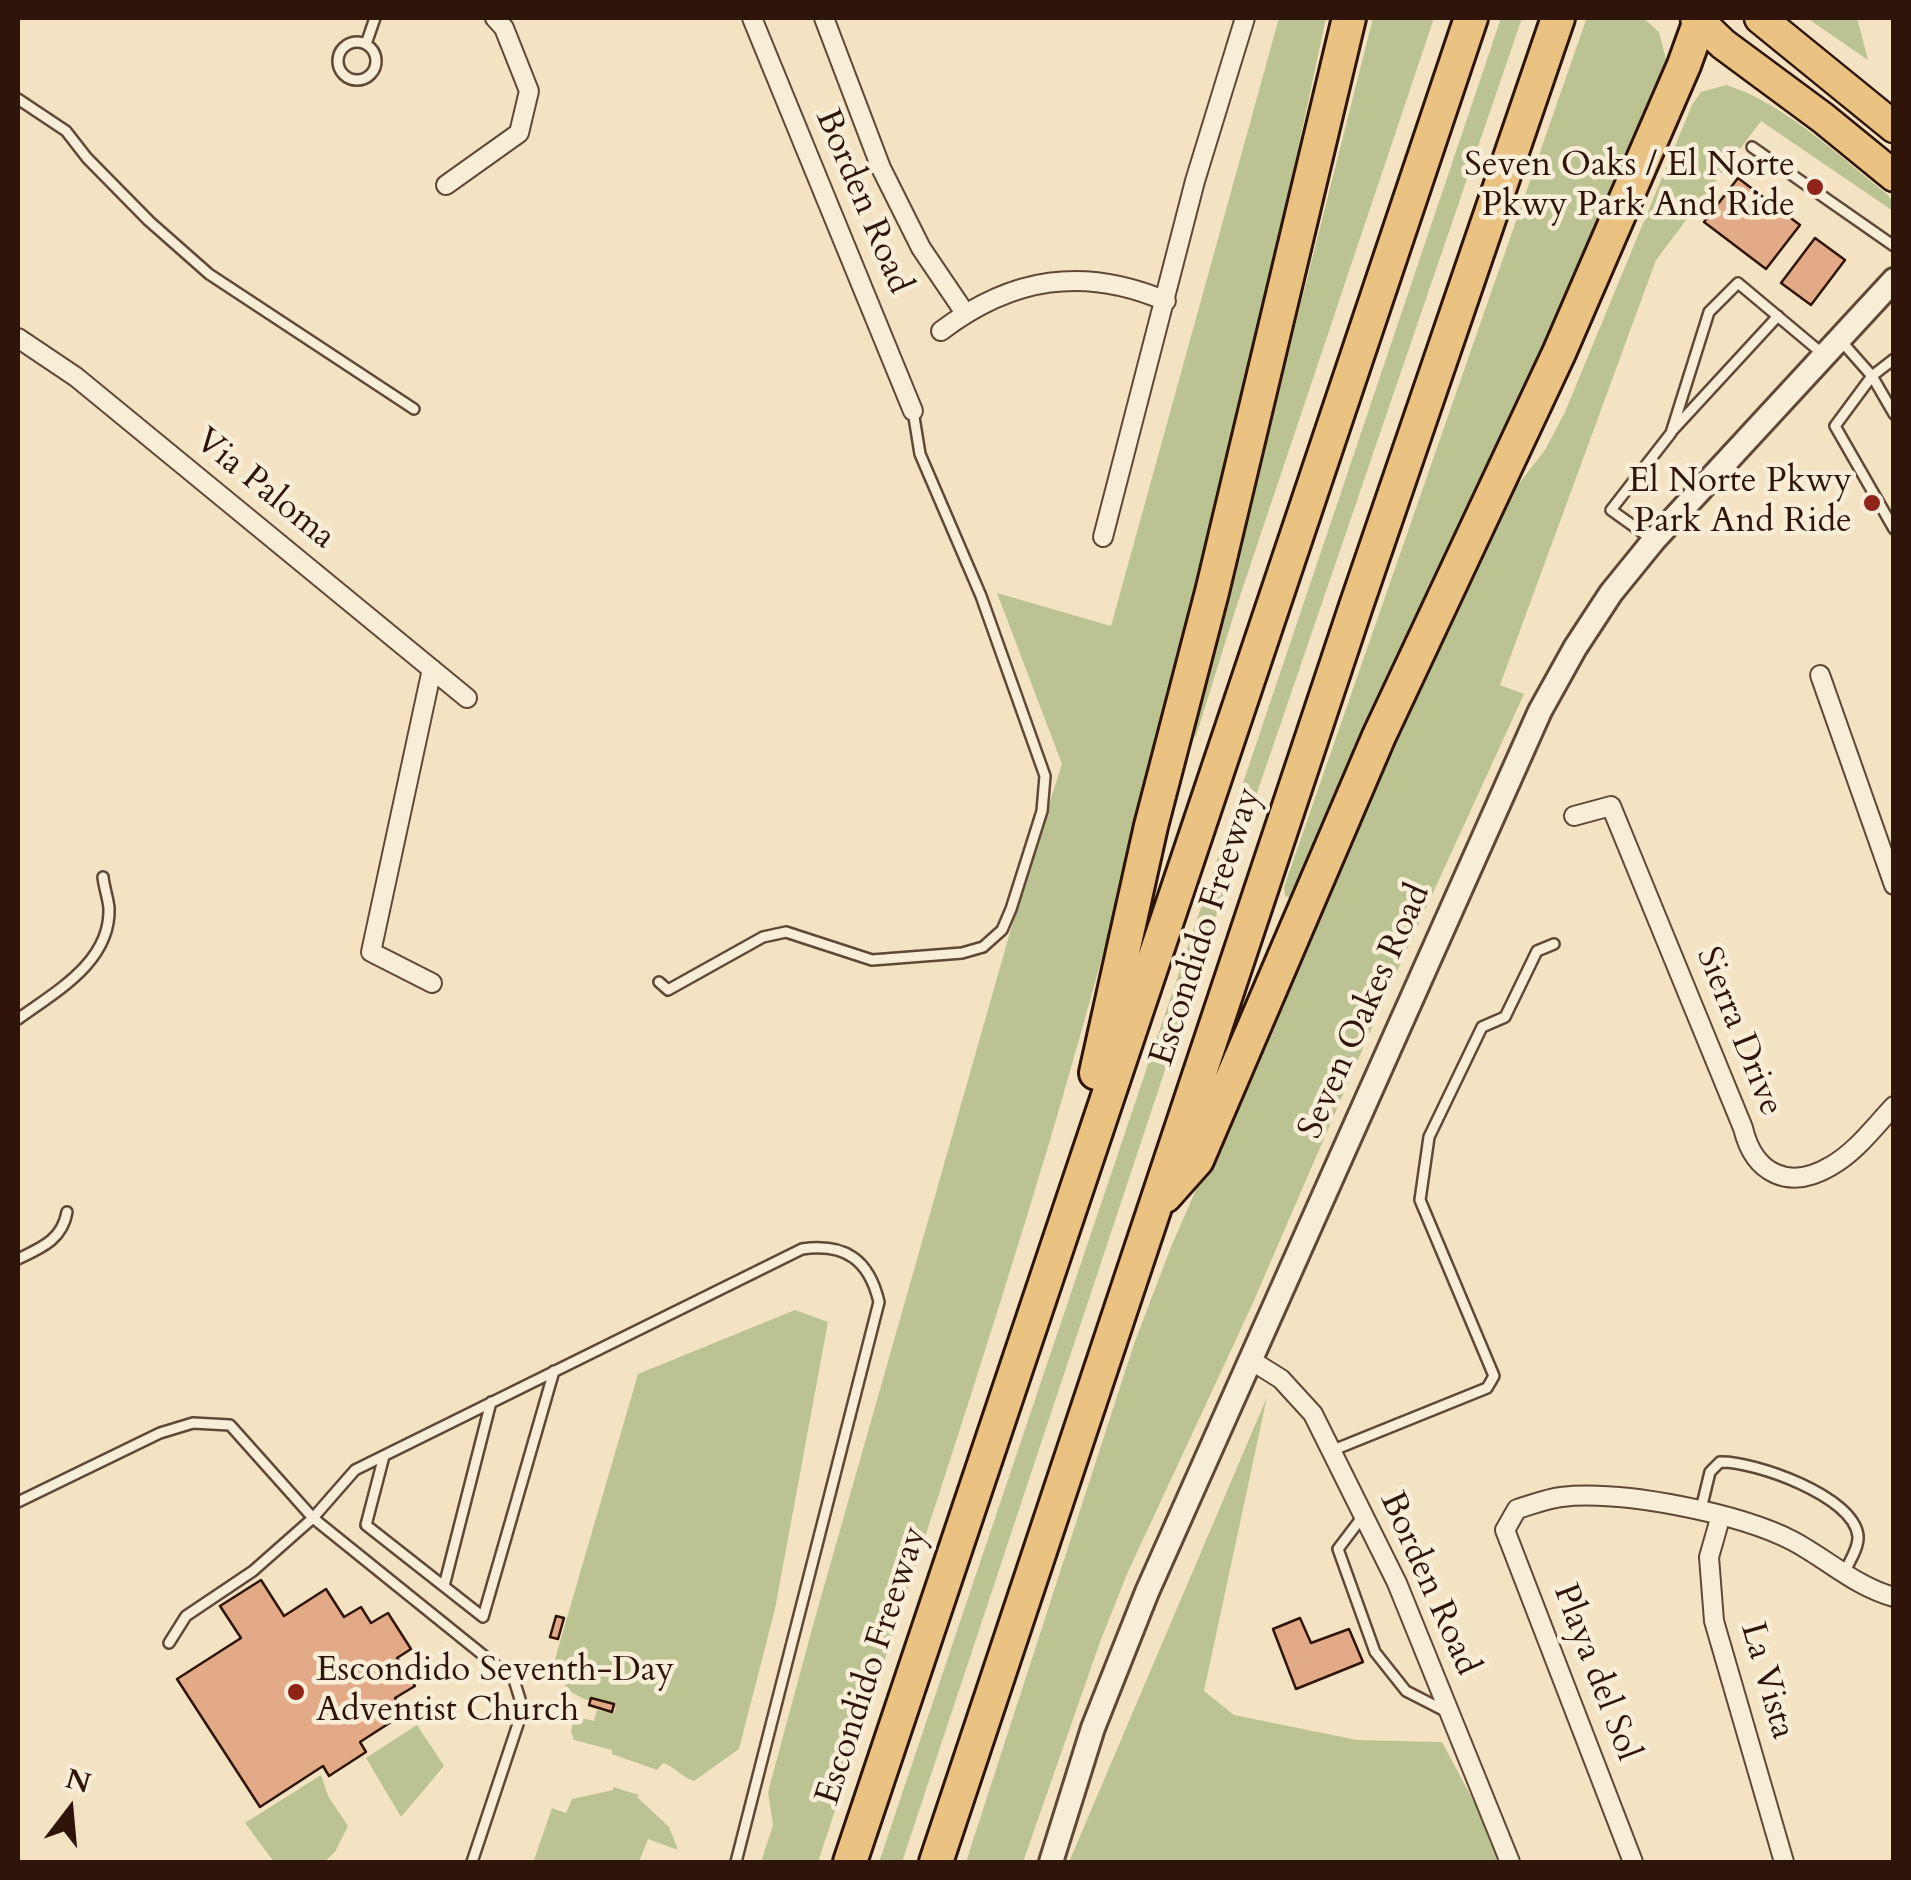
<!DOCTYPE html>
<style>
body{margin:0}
#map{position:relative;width:1911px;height:1880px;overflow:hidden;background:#f4e3c2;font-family:Cardo,serif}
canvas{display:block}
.frame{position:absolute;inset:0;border:20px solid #2e1409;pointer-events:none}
.north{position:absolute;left:20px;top:1760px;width:100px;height:100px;-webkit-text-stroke:8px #f8edd7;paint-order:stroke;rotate:16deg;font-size:28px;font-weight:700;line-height:40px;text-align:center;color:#2e1409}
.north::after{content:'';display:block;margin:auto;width:35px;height:45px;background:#2e1409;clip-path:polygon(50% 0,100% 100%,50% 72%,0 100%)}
</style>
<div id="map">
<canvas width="1911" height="1880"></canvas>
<div class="frame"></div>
<div class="north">N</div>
</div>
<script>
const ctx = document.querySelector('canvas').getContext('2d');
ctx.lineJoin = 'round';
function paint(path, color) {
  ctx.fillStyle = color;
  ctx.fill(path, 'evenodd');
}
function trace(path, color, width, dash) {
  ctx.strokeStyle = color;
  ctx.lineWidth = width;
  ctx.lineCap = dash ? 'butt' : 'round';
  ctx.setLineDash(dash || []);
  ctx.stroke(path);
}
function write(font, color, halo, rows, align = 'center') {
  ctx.font = font + ' Cardo,serif';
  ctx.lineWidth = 9;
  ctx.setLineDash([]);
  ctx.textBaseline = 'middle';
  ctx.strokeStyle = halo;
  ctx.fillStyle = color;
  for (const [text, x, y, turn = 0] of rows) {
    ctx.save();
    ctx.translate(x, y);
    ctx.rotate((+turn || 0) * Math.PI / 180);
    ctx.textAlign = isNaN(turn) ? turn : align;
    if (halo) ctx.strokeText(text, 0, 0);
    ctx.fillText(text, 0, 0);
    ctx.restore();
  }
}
paint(new Path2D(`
 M 1279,18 L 1326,18 C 1248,387 1162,757 1056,1120 C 982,1369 899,1616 818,1862 L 761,1862 L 773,1825 L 768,1792 L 815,1618 L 1026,876 L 1062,764 L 997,593 L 1111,626 Z
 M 1373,18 L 1434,18 L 1235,611 L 1196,736 L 1191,738 Z
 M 1501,18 L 1522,18 L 1257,793 L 902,1862 L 879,1862 Z
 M 1584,18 L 1643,18 L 1659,32 L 1666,59 L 1558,310 L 1295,899 L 1285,896 L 1284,887 L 1586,20 Z
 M 1807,18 L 1857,18 L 1868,60 Z
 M 1726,85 C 1783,102 1841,158 1888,195 L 1893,203 L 1893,211 L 1761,121 L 1656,260 L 1500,685 L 1524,694 L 1383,1002 L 1252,1305 L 1127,1574 L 1100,1642 L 1023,1862 L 966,1862 L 1134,1344 L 1171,1247 L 1330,882 L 1502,505 L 1545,450 L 1565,412 L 1692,105 L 1701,92 Z
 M 795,1310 L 828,1322 L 775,1609 L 739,1749 L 694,1781 C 680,1776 674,1766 663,1763 L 657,1770 L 612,1754 L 612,1750 L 574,1740 L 571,1731 L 574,1716 L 594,1721 L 597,1710 L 614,1713 L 616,1708 C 582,1698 562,1698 555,1659 L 638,1374 Z
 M 1267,1397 L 1204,1691 L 1234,1715 L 1357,1740 L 1442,1742 L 1506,1862 L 1069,1862 Z
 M 417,1725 L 444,1766 L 401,1817 L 366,1758 Z
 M 321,1775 L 328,1796 L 348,1826 L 335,1852 L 324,1862 L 274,1862 L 245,1823 Z
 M 613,1787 L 639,1795 L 637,1797 L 669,1827 L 678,1850 L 648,1839 L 639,1862 L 534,1860 L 552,1808 L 566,1813 L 572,1799 L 613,1790 Z`), '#bcc393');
const building = new Path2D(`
 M 1738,178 L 1800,225 L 1766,269 L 1704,222 Z
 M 1815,238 L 1845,260 L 1811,305 L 1781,283 Z
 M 261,1580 L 284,1616 L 326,1589 L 344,1617 L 361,1607 L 371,1623 L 388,1613 L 411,1649 L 397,1658 L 415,1686 L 395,1698 L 405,1713 L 360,1742 L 366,1752 L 329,1776 L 323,1766 L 260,1807 L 177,1679 L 241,1638 L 220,1606 Z
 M 556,1616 L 564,1618 L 558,1639 L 550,1637 Z
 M 1300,1618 L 1311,1643 L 1349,1629 L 1363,1662 L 1296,1689 L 1273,1629 Z
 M 591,1698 L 614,1704 L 612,1712 L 589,1705 Z`);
paint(building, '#e3aa87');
trace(building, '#2e1409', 2.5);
const service = new Path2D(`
 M338 61a19 19 0 1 1 38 0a19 19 0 1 1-38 0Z
 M 366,44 L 375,18
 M 18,99 L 66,131 L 87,158 L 149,221 L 209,274 L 414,409
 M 1752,147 L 1894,246
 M 1842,342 L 1872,376 L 1894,414
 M 1894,359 L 1872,376 L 1835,426 L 1894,529
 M 1672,431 L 1778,316
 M 1653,540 L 1611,510 L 1671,433 L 1709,312 L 1738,283 L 1824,355
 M 659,982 L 668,990 L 763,937 L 786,932 L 872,960 L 962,953 L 983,947 L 1002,930 L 1011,909 L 1042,811 L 1045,776 L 981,596 L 920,454 L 913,411
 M 18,1019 C 55,992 111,962 109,908 C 108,898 104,887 103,877
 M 18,1259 C 41,1248 62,1240 67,1212
 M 1331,1451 L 1487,1388 L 1494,1376 L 1420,1200 L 1429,1137 L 1482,1027 L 1505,1017 L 1537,951 L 1554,944
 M 384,1456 L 366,1525 L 483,1617 L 554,1371
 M 18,1502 L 160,1433 L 193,1423 L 230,1425 L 313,1518 L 514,1680 L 520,1699 L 520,1718 L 472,1862
 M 1701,1509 L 1710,1472 L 1720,1462 C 1754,1461 1854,1496 1858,1536 C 1859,1548 1849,1562 1844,1573
 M 1363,1516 L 1338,1549 L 1375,1652 L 1406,1691 L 1447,1712
 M 444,1586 L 491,1402
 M 169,1643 L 186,1616 L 253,1571 L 313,1518 L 355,1470 L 802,1249 C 846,1243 869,1260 879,1302 L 736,1862`);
const minor = new Path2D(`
 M 752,18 L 913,411
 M 824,18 L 881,168 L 921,248 L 965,313
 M 446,185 L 519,133 L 529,91 L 504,28 L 495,18
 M 941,331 C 1012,277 1084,266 1166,301
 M 18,338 L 76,377 L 467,698
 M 1103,537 L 1195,181 L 1245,18
 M 432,669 L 371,952 L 432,983
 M 1820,675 L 1894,885
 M 1574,816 L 1611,806 L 1743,1128 C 1754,1174 1789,1191 1831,1166 C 1856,1152 1874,1127 1894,1106
 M 1249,1359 L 1281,1379 L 1313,1414 L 1397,1583 L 1510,1862
 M 1721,1515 L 1709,1557 L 1714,1621 L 1784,1862
 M 1633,1862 L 1505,1530 L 1517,1509 C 1531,1505 1546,1499 1561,1497 C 1622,1490 1739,1513 1793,1541 C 1827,1559 1856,1587 1894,1597`);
const tertiary = new Path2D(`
 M 1051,1862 L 1093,1728 L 1147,1592 L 1540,711 L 1575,648 L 1611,593 L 1654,540 L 1894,280`);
const primary = new Path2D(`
 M 1696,18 L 1723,44 L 1823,118 L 1894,176
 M 1760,18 L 1894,127`);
const motorway = new Path2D(`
 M 1096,1073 L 1151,826 L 1212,592 L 1349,18
 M 1165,1196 L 1197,1160 L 1379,736 L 1559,353 L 1684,65 L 1701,18
 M 850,1862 L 1471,18
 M 936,1862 L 1356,606 L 1558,18`);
trace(service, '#604837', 14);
trace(minor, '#604837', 22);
trace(tertiary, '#604837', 28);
trace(primary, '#2e1409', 35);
trace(motorway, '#2e1409', 38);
trace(service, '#f8edd7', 9);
trace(minor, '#f8edd7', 18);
trace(tertiary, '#f8edd7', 22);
trace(primary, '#eac281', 30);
trace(motorway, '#eac281', 32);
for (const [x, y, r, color] of [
 [1815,187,10,"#8f2418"],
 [1872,503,10,"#8f2418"],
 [296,1692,10,"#8f2418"]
]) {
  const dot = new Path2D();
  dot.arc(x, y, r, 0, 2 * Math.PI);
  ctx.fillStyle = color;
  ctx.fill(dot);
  trace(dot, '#f8edd7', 4);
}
write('35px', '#2e1409', '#f8edd7', [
 ["Seven Oaks / El Norte",1795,167],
 ["Pkwy Park And Ride",1795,207],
 ["El Norte Pkwy",1852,483],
 ["Park And Ride",1852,523],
 ["Escondido Seventh-Day",316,1672,"left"],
 ["Adventist Church",316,1712,"left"]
], 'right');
write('35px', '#2e1409', '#f8edd7', [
 ["Borden Road",862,202,67],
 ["Via Paloma",264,490,39],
 ["Escondido Freeway",1207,927,-72],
 ["Seven Oakes Road",1366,1012,-66],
 ["Sierra Drive",1738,1032,68],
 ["Borden Road",1428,1584,66],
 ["Escondido Freeway",873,1666,-72],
 ["Playa del Sol",1595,1673,69],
 ["La Vista",1766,1681,74]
]);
</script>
